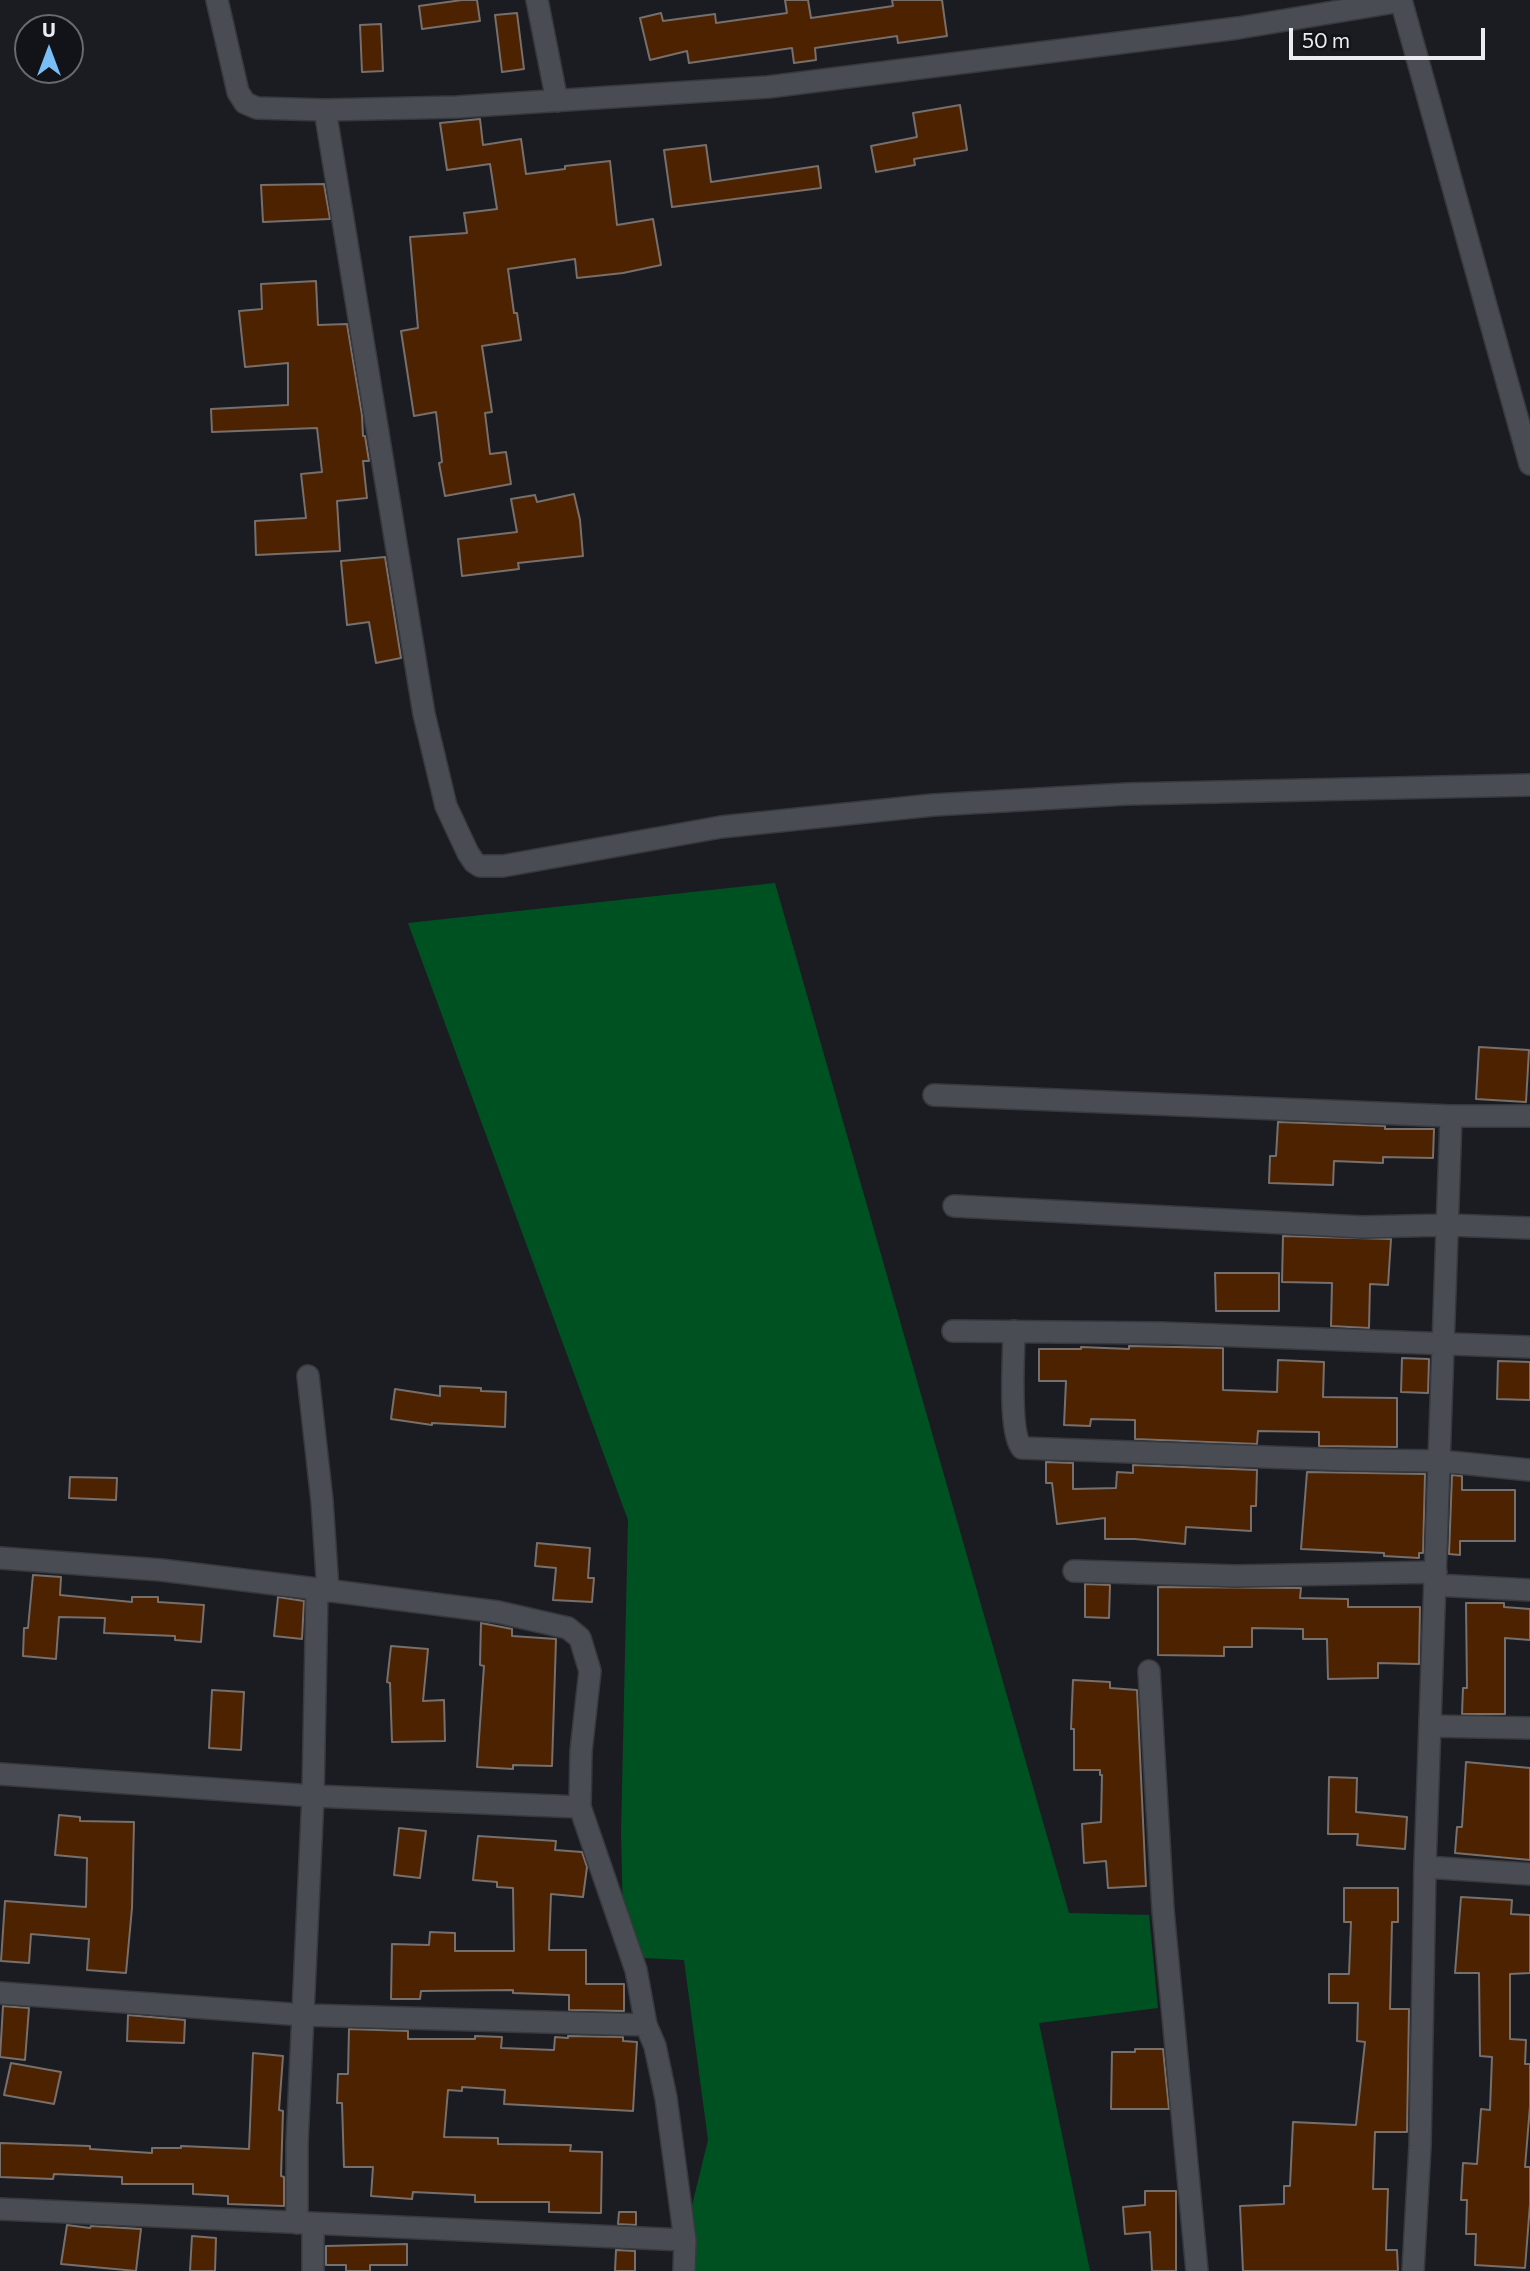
<!DOCTYPE html>
<style>
body{margin:0}
#map{position:relative;width:1530px;height:2271px;overflow:hidden;background:#1a1c22;font-family:Commissioner,sans-serif}
canvas{display:block}
.north{position:absolute;left:14px;top:14px;width:70px;height:70px;box-sizing:border-box;background:#111318;border:2px solid #686a6e;border-radius:50%;rotate:0deg;font-size:19px;font-weight:700;line-height:28px;text-align:center;color:#eaecf0}
.north::after{content:'';display:block;margin:auto;width:24px;height:32px;background:#7abef8;clip-path:polygon(50% 0,100% 100%,50% 72%,0 100%)}
.scale{position:absolute;left:1289px;top:28px;width:196px;height:32px;box-sizing:border-box;border:4px solid #eaecf0;border-top:0;padding-left:9px;font-size:21px;line-height:24px;white-space:nowrap;color:#eaecf0;-webkit-text-stroke:5px #111318;paint-order:stroke}
</style>
<div id="map">
<canvas width="1530" height="2271"></canvas>
<div class="north">U</div>
<div class="scale">50 m</div>
</div>
<script>
const ctx = document.querySelector('canvas').getContext('2d');
ctx.lineJoin = 'round';
function paint(path, color) {
  ctx.fillStyle = color;
  ctx.fill(path, 'evenodd');
}
function trace(path, color, width, dash) {
  ctx.strokeStyle = color;
  ctx.lineWidth = width;
  ctx.lineCap = dash ? 'butt' : 'round';
  ctx.setLineDash(dash || []);
  ctx.stroke(path);
}
paint(new Path2D(`
 M 775,883 L 1069,1913 L 1149,1915 L 1158,2008 L 1039,2023 L 1090,2271 L 676,2271 L 708,2140 L 684,1960 L 624,1957 L 621,1833 L 628,1520 L 408,923 Z`), '#005122');
const building = new Path2D(`
 M 462,0 L 477,0 L 480,21 L 422,29 L 419,6 Z
 M 785,0 L 808,0 L 811,18 L 893,6 L 892,0 L 942,0 L 947,36 L 898,43 L 897,36 L 815,48 L 816,60 L 794,63 L 792,48 L 689,63 L 687,51 L 650,60 L 640,18 L 661,13 L 663,21 L 715,14 L 716,23 L 787,13 Z
 M 517,13 L 524,69 L 502,72 L 495,15 Z
 M 381,24 L 383,71 L 362,72 L 360,25 Z
 M 960,105 L 967,150 L 914,159 L 915,165 L 876,172 L 871,146 L 917,137 L 913,113 Z
 M 480,119 L 483,145 L 521,139 L 526,174 L 565,169 L 565,166 L 610,161 L 617,225 L 653,219 L 661,265 L 623,273 L 577,278 L 575,259 L 508,269 L 514,313 L 517,313 L 521,340 L 482,346 L 492,412 L 485,413 L 490,454 L 506,452 L 511,484 L 445,496 L 439,463 L 442,462 L 436,412 L 414,416 L 401,331 L 418,328 L 410,237 L 467,233 L 464,213 L 497,209 L 490,164 L 447,170 L 440,123 Z
 M 706,145 L 711,182 L 818,166 L 821,188 L 672,207 L 664,150 Z
 M 324,184 L 330,219 L 263,222 L 261,185 Z
 M 316,281 L 318,325 L 347,324 L 362,415 L 363,436 L 365,436 L 369,461 L 363,461 L 367,498 L 337,501 L 340,551 L 256,555 L 255,521 L 306,518 L 301,474 L 322,472 L 317,428 L 212,432 L 211,409 L 288,405 L 288,363 L 245,367 L 239,311 L 262,309 L 261,284 Z
 M 574,494 L 580,520 L 583,556 L 518,563 L 519,569 L 462,576 L 458,539 L 517,532 L 511,499 L 535,495 L 537,502 Z
 M 385,557 L 401,658 L 376,663 L 369,622 L 347,625 L 341,561 Z
 M 1479,1047 L 1529,1050 L 1526,1102 L 1476,1099 Z
 M 1278,1122 L 1385,1126 L 1385,1129 L 1434,1129 L 1433,1158 L 1383,1157 L 1383,1163 L 1334,1161 L 1333,1185 L 1269,1183 L 1270,1156 L 1276,1156 Z
 M 1283,1236 L 1391,1239 L 1388,1285 L 1370,1284 L 1369,1328 L 1331,1326 L 1332,1283 L 1282,1282 Z
 M 1215,1273 L 1279,1273 L 1279,1311 L 1216,1311 Z
 M 1129,1346 L 1223,1348 L 1223,1390 L 1277,1392 L 1278,1360 L 1324,1362 L 1323,1397 L 1397,1398 L 1397,1447 L 1319,1446 L 1319,1432 L 1258,1431 L 1257,1444 L 1135,1439 L 1135,1420 L 1091,1419 L 1090,1426 L 1064,1425 L 1066,1381 L 1039,1381 L 1039,1349 L 1081,1349 L 1081,1347 L 1129,1349 Z
 M 1402,1358 L 1429,1359 L 1428,1393 L 1401,1392 Z
 M 1498,1361 L 1530,1362 L 1530,1400 L 1497,1399 Z
 M 440,1386 L 481,1388 L 481,1391 L 506,1392 L 505,1427 L 432,1423 L 432,1425 L 391,1419 L 395,1389 L 440,1396 Z
 M 1046,1462 L 1073,1463 L 1073,1489 L 1116,1488 L 1117,1472 L 1133,1473 L 1133,1465 L 1257,1470 L 1256,1506 L 1251,1506 L 1251,1531 L 1186,1527 L 1185,1544 L 1135,1539 L 1105,1539 L 1105,1518 L 1057,1524 L 1052,1483 L 1046,1483 Z
 M 1307,1472 L 1425,1474 L 1423,1553 L 1419,1553 L 1419,1558 L 1384,1556 L 1384,1553 L 1301,1549 Z
 M 1452,1475 L 1462,1476 L 1462,1490 L 1515,1490 L 1515,1541 L 1460,1541 L 1460,1555 L 1449,1554 Z
 M 70,1477 L 117,1478 L 116,1500 L 69,1498 Z
 M 537,1543 L 590,1548 L 588,1578 L 594,1578 L 592,1602 L 553,1600 L 556,1568 L 535,1566 Z
 M 33,1575 L 61,1577 L 60,1595 L 132,1602 L 132,1597 L 158,1597 L 158,1602 L 204,1605 L 201,1642 L 175,1640 L 175,1636 L 104,1633 L 105,1618 L 59,1617 L 56,1659 L 23,1656 L 24,1628 L 28,1628 Z
 M 1085,1584 L 1110,1585 L 1109,1618 L 1085,1617 Z
 M 1158,1587 L 1301,1588 L 1300,1598 L 1348,1599 L 1348,1607 L 1420,1607 L 1419,1664 L 1378,1663 L 1378,1678 L 1328,1679 L 1327,1639 L 1303,1639 L 1303,1629 L 1252,1628 L 1252,1647 L 1224,1647 L 1224,1656 L 1158,1655 Z
 M 278,1597 L 304,1601 L 302,1639 L 274,1636 Z
 M 1466,1603 L 1504,1603 L 1504,1607 L 1530,1609 L 1530,1640 L 1505,1638 L 1505,1714 L 1462,1714 L 1463,1688 L 1467,1688 Z
 M 481,1623 L 512,1629 L 512,1636 L 556,1639 L 552,1766 L 513,1765 L 513,1769 L 477,1767 L 484,1666 L 480,1665 Z
 M 391,1646 L 428,1649 L 423,1701 L 444,1700 L 445,1741 L 392,1742 L 390,1683 L 387,1682 Z
 M 1073,1680 L 1110,1682 L 1110,1688 L 1137,1690 L 1146,1886 L 1108,1888 L 1106,1861 L 1084,1863 L 1082,1824 L 1101,1822 L 1102,1775 L 1100,1775 L 1100,1770 L 1074,1770 L 1074,1729 L 1071,1729 Z
 M 212,1690 L 244,1692 L 241,1750 L 209,1748 Z
 M 1466,1762 L 1530,1768 L 1530,1860 L 1455,1853 L 1457,1827 L 1462,1827 Z
 M 1329,1777 L 1357,1778 L 1356,1812 L 1407,1817 L 1405,1849 L 1357,1845 L 1358,1834 L 1328,1834 Z
 M 59,1815 L 80,1817 L 80,1821 L 134,1822 L 132,1908 L 126,1973 L 87,1970 L 89,1939 L 31,1934 L 29,1963 L 1,1961 L 5,1901 L 86,1907 L 87,1858 L 55,1855 Z
 M 399,1828 L 426,1831 L 420,1878 L 394,1875 Z
 M 478,1836 L 556,1841 L 555,1850 L 582,1852 L 587,1867 L 583,1897 L 551,1894 L 549,1950 L 586,1950 L 586,1984 L 624,1984 L 624,2011 L 569,2010 L 569,1995 L 513,1993 L 513,1990 L 421,1991 L 420,1999 L 391,1999 L 392,1944 L 429,1945 L 430,1932 L 455,1933 L 455,1951 L 514,1951 L 513,1888 L 497,1887 L 497,1882 L 473,1880 Z
 M 1344,1888 L 1398,1888 L 1398,1922 L 1392,1922 L 1390,2009 L 1409,2009 L 1407,2132 L 1375,2132 L 1373,2189 L 1388,2189 L 1386,2250 L 1397,2250 L 1398,2271 L 1243,2271 L 1240,2206 L 1284,2204 L 1284,2186 L 1290,2186 L 1293,2122 L 1356,2125 L 1365,2042 L 1357,2041 L 1358,2003 L 1329,2003 L 1329,1974 L 1349,1974 L 1351,1922 L 1344,1922 Z
 M 1461,1897 L 1512,1900 L 1511,1914 L 1530,1915 L 1530,1973 L 1510,1974 L 1510,2039 L 1526,2040 L 1525,2064 L 1530,2064 L 1530,2106 L 1525,2167 L 1530,2167 L 1530,2204 L 1525,2268 L 1475,2265 L 1476,2234 L 1466,2234 L 1467,2200 L 1461,2200 L 1463,2163 L 1477,2164 L 1481,2109 L 1490,2110 L 1492,2057 L 1480,2056 L 1479,1973 L 1455,1973 Z
 M 3,2006 L 29,2008 L 25,2060 L 0,2057 Z
 M 128,2015 L 185,2020 L 184,2043 L 127,2041 Z
 M 349,2029 L 408,2031 L 408,2039 L 475,2039 L 475,2036 L 502,2037 L 501,2048 L 554,2050 L 555,2037 L 568,2038 L 568,2036 L 623,2037 L 623,2041 L 637,2042 L 633,2111 L 504,2104 L 505,2090 L 462,2087 L 462,2091 L 448,2090 L 444,2137 L 498,2138 L 498,2144 L 571,2145 L 570,2151 L 602,2152 L 601,2213 L 549,2212 L 549,2202 L 475,2202 L 475,2195 L 413,2192 L 412,2199 L 371,2196 L 373,2167 L 344,2167 L 342,2103 L 337,2103 L 338,2074 L 348,2074 Z
 M 1135,2049 L 1163,2049 L 1169,2109 L 1111,2109 L 1112,2052 L 1135,2052 Z
 M 253,2053 L 283,2056 L 279,2110 L 283,2111 L 281,2176 L 284,2177 L 284,2206 L 228,2204 L 228,2196 L 193,2194 L 193,2184 L 122,2184 L 122,2177 L 54,2174 L 53,2179 L 0,2177 L 0,2143 L 90,2146 L 90,2149 L 152,2153 L 152,2148 L 181,2148 L 181,2146 L 249,2149 Z
 M 11,2063 L 61,2072 L 54,2104 L 4,2095 Z
 M 1145,2191 L 1176,2191 L 1176,2271 L 1152,2271 L 1150,2232 L 1125,2234 L 1123,2207 L 1145,2205 Z
 M 619,2212 L 636,2212 L 636,2225 L 618,2224 Z
 M 67,2225 L 90,2228 L 91,2226 L 141,2229 L 136,2271 L 61,2264 Z
 M 192,2236 L 216,2238 L 215,2271 L 190,2271 Z
 M 407,2244 L 407,2265 L 370,2265 L 370,2271 L 346,2271 L 346,2265 L 326,2265 L 326,2246 Z
 M 616,2250 L 635,2251 L 635,2271 L 615,2271 Z`);
paint(building, '#4d2200');
trace(building, '#776f6b', 2);
const minor = new Path2D(`
 M 217,0 L 238,92 L 245,103 L 257,108 L 325,110 L 457,107 L 768,87 L 1238,28 L 1401,1
 M 537,0 L 557,101
 M 1401,0 L 1530,464
 M 325,110 L 424,714 L 446,806 L 468,853 L 474,862 L 480,866 L 503,866 L 721,827 L 933,805 L 1127,794 L 1530,785
 M 934,1095 L 1451,1116 L 1530,1116
 M 954,1206 L 1362,1227 L 1448,1225 L 1530,1228
 M 953,1331 L 1162,1333 L 1530,1347
 M 1014,1331 C 1014,1356 1008,1432 1022,1448 L 1348,1460 L 1440,1461 L 1530,1470
 M 308,1376 L 322,1501 L 328,1591
 M 0,1558 L 161,1570 L 317,1589 L 498,1612 L 568,1628 L 580,1638 L 590,1671 L 581,1751 L 580,1807
 M 1074,1571 L 1236,1576 L 1436,1572
 M 1436,1585 L 1530,1590
 M 1149,1671 L 1163,1910 L 1197,2271
 M 1430,1726 L 1530,1728
 M 0,1774 L 313,1796 L 580,1807 L 636,1970 L 646,2025 L 655,2046 L 666,2098 L 685,2240 L 684,2271
 M 1425,1867 L 1530,1874
 M 0,1993 L 304,2015 L 646,2025
 M 0,2209 L 685,2240
 M 297,2223 L 297,2143 L 313,1796 L 317,1589
 M 313,2224 L 313,2271
 M 1413,2271 L 1420,2146 L 1425,1867 L 1451,1116`);
trace(minor, '#37393d', 24);
trace(minor, '#494c53', 21);
</script>
